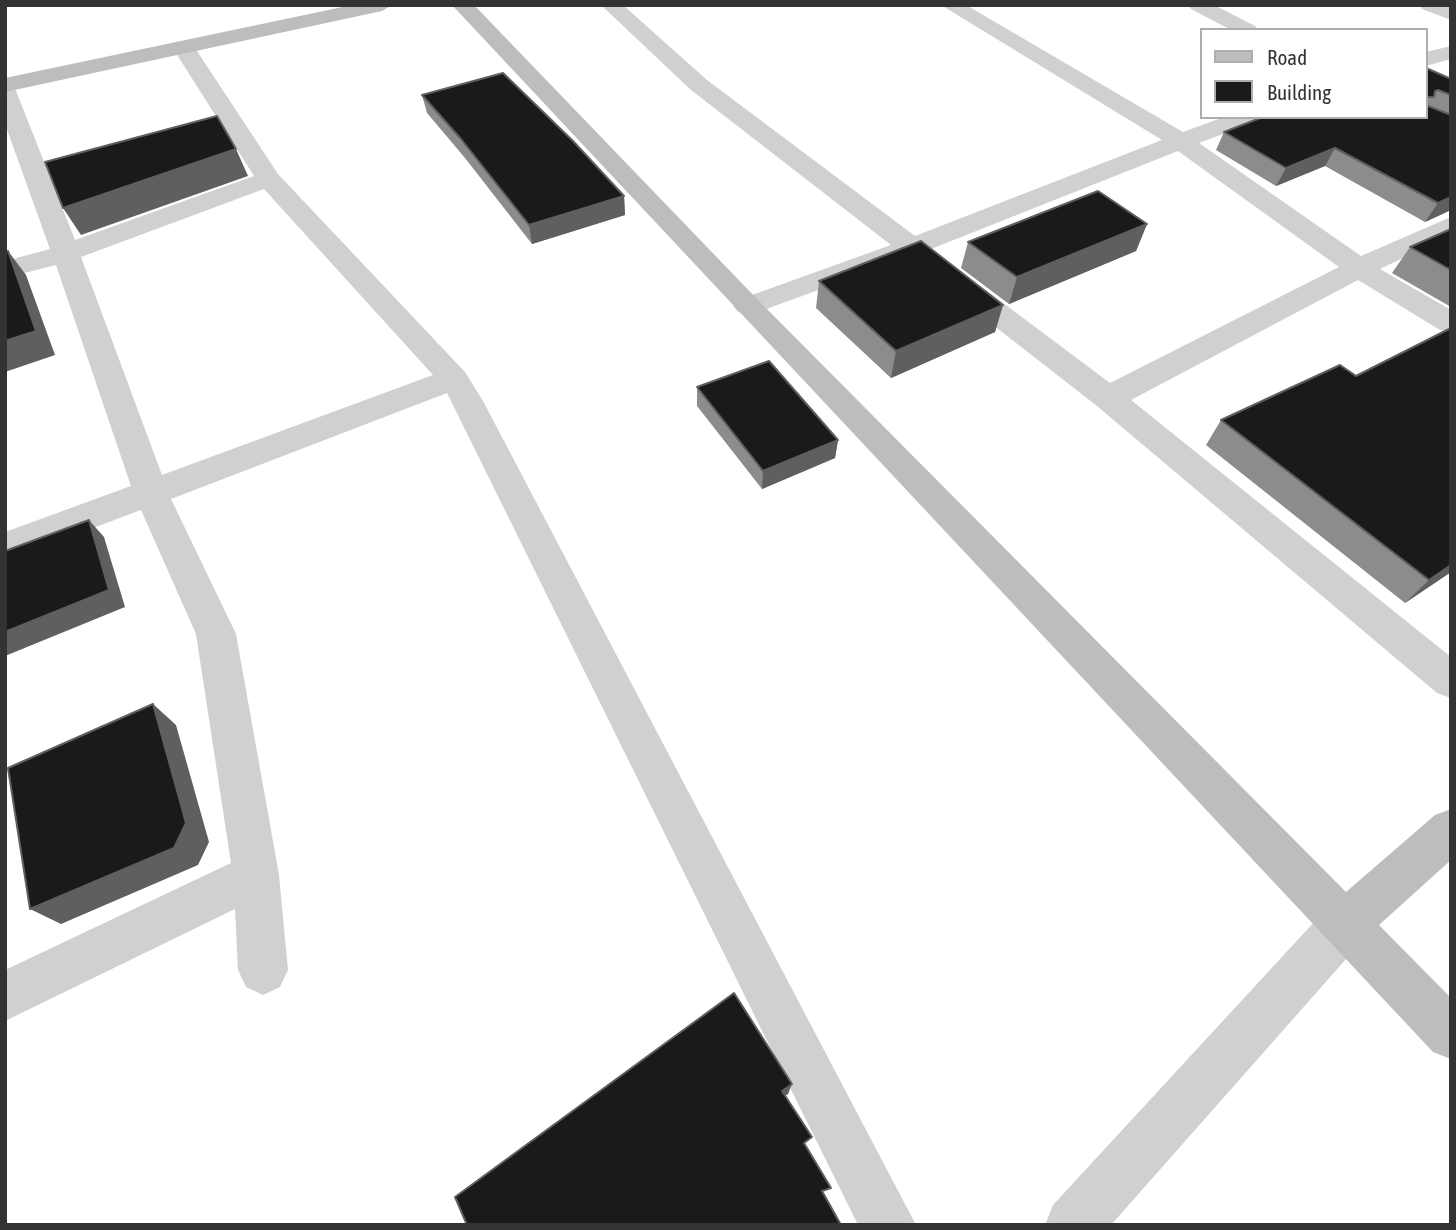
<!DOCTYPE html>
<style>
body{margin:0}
#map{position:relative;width:1456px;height:1230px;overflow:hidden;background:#fff;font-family:"Asap Condensed",sans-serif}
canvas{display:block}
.frame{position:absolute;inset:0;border:7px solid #333;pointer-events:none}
.legend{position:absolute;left:1200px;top:28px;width:228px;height:91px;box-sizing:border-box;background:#fff;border:2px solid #adadad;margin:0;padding:9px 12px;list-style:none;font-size:21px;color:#333}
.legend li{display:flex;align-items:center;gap:14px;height:35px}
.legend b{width:35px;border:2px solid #adadad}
</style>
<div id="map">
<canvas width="1456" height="1230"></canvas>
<div class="frame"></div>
<ul class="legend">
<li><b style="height:9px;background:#bdbdbd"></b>Road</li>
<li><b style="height:19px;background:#1a1a1a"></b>Building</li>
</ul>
</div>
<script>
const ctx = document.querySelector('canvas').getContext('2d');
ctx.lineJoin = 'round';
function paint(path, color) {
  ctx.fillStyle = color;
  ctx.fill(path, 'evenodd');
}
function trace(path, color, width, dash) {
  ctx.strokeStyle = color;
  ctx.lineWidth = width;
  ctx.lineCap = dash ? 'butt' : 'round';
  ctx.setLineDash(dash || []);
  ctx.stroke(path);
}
paint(new Path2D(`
 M 601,5 L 623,5 L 707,80 L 915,236 L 1162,140 L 941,5 L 966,5 L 1183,132 L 1224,117 L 1259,117 L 1255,122 L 1199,143 L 1361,256 L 1451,217 L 1451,235 L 1380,269 L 1451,310 L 1451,332 L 1440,330 L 1358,280 L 1131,400 L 1451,657 L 1451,698 L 1437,693 L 1097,406 L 907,258 L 758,312 L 748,315 L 738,312 L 733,306 L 738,300 L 891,245 L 691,90 ZM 1178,151 L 1339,267 L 1110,383 L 931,249 Z
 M 1188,5 L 1214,5 L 1255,26 L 1258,30 L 1231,30 L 1191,9 Z
 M 1419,5 L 1451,7 L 1451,20 L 1422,9 Z
 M 183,41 L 191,42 L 278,174 L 465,372 L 483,401 L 916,1225 L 858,1225 L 447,393 L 171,499 L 236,634 L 279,875 L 288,970 L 280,987 L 263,995 L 246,987 L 238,970 L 235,909 L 5,1021 L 5,970 L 231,863 L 196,634 L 141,510 L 5,561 L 5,532 L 131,486 L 56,265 L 5,278 L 5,261 L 50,249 L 5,124 L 5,84 L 13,86 L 16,91 L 75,240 L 254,176 L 172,47 L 175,42 ZM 264,189 L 433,375 L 162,475 L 81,257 Z
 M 1451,46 L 1451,59 L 1426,66 L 1426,52 Z
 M 1345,900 L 1362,907 L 1369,924 L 1362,941 L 1111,1225 L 1045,1225 L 1053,1205 L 1328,907 Z`), '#d0d0d0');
paint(new Path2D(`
 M 352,5 L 392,5 L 382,11 L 5,92 L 5,78 Z
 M 452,5 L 474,5 L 758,300 L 1346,892 L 1435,815 L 1451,809 L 1451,860 L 1379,925 L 1451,998 L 1451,1059 L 1433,1052 Z`), '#bdbdbd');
paint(new Path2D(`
 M 1426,68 L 1451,79 L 1451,210 L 1425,222 L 1325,166 L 1276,186 L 1216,150 L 1224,132 L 1426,117 Z
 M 422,95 L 624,196 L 625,215 L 532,244 L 465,158 L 427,113 Z
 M 1147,224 L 1136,251 L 1009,304 L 961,268 L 968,242 Z
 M 1451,229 L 1451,307 L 1392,273 L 1410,247 Z
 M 819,281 L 1003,305 L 995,332 L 891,378 L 816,308 Z
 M 697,387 L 838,440 L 835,458 L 762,489 L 697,406 Z
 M 1221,420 L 1451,572 L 1405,603 L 1206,445 Z`), '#8c8c8c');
paint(new Path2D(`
 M 1335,148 L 1325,166 L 1276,186 L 1286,168 Z
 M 236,149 L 248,176 L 81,235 L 63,208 Z
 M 624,196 L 625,215 L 532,244 L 529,225 Z
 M 1451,197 L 1451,210 L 1425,222 L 1438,203 Z
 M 1147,224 L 1136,251 L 1009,304 L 1017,277 Z
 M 8,251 L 26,275 L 55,355 L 5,372 Z
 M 1003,305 L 995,332 L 891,378 L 896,351 Z
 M 838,440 L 835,458 L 762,489 L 763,471 Z
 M 89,520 L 104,537 L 125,607 L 5,656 L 5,632 Z
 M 1451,565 L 1451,572 L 1405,603 L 1429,580 Z
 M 153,704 L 176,725 L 209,842 L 198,865 L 61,924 L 30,909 Z
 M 792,1084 L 788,1094 L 778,1101 L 782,1091 Z`), '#5f5f5f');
const building = new Path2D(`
 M 1426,68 L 1451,79 L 1451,95 L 1438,90 L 1435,91 L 1434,97 L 1426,97 Z
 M 503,73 L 573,141 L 624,196 L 529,225 L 461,139 L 422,95 Z
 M 1426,105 L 1451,115 L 1451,197 L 1438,203 L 1335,148 L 1286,168 L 1224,132 L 1263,117 L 1426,117 Z
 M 217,116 L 236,149 L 63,208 L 45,162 Z
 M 1098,191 L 1147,224 L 1017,277 L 968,242 Z
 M 1451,229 L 1451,270 L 1410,247 Z
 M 921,241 L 1003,305 L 896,351 L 819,281 Z
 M 8,251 L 36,331 L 5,341 L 5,252 Z
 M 1451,328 L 1451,565 L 1429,580 L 1221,420 L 1340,365 L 1356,376 Z
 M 769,361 L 838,440 L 763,471 L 697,387 Z
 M 89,520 L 109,590 L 5,632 L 5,551 Z
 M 153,704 L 186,823 L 174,848 L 30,909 L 8,768 Z
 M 734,993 L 792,1084 L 782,1091 L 812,1137 L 804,1143 L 831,1188 L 822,1191 L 841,1225 L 467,1225 L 455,1197 Z`);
paint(building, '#1a1a1a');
trace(building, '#5f5f5f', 2);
</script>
